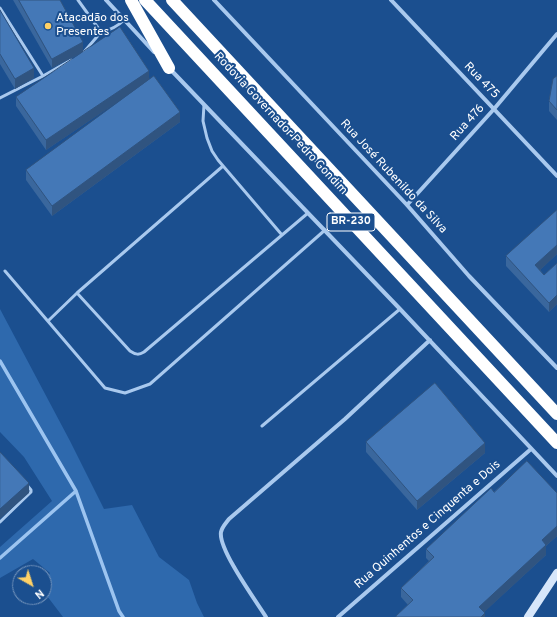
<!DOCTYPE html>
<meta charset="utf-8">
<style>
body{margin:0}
#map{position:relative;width:557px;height:617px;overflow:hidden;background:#1b4f8f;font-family:Overpass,sans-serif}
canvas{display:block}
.north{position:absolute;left:12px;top:565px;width:40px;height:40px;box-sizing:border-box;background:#1b4f8f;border:1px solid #7695bc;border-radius:50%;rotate:141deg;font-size:11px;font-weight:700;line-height:16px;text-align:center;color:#fff}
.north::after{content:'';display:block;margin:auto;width:14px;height:18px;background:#ffd166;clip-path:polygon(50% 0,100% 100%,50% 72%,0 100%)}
</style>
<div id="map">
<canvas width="557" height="617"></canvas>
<div class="north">N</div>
</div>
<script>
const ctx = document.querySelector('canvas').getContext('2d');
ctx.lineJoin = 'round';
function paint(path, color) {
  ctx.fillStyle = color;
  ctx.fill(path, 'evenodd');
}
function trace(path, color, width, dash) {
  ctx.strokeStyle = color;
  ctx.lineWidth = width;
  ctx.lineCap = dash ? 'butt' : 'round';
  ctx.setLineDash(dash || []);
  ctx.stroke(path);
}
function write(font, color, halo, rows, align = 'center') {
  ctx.font = font + ' Overpass,sans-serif';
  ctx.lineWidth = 4;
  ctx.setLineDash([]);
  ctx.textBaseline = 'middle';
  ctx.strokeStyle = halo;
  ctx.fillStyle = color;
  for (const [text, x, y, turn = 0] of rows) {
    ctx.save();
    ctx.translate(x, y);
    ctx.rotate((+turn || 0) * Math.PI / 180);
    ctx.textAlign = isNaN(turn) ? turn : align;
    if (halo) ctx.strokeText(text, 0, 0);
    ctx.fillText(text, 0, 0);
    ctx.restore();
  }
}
paint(new Path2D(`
 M 0,309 L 70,441 L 104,509 L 132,505 L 159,557 L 189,580 L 197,603 L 204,617 L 63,617 L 44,592 L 44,582 L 50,573 L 33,559 L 0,578 L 0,547 L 52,501 L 24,457 L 0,432 Z`), '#2e69ad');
trace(new Path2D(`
 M 0,361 L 76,491 L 119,611 L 123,617
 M 0,558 L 76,491`), '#9cc4f0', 3.5);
trace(new Path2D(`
 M 78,0 L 101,32 C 111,30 117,27 124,20
 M 0,8 L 43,76
 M 84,52 L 101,32
 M 0,98 L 43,76 L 71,60
 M 204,105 L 203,121 L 207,138 L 212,151 L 218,160 L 282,235
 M 5,271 L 105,388 L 125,393 L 150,384 L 325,230
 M 77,293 L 130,351 C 136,355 139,355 144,352 L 308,213
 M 48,321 L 77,293 L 223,166
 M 262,426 L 400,309
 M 0,522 L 31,492 L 31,490 L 26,484`), '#a9c9ee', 3);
trace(new Path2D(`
 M 106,0 L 154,52
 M 214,0 L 407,205 L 469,276 L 557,368
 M 391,0 L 557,176
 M 170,69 L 400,309 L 557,476
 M 407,205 L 494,109 L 557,34
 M 266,617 C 256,601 218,549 221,532 C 222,527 226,523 229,519 L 345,419 L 430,340
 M 338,617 L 531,449`), '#a9c9ee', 4);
trace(new Path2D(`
 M 528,617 L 557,573`), '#d6e6fa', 8);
trace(new Path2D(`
 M 131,0 L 169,68
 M 145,0 L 557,443
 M 172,0 L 557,414`), '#fff', 12);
paint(new Path2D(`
 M 13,0 L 60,0 L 83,52 L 52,68 Z
 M 0,10 L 34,78 L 15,89 L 0,64 Z
 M 557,76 L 557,120 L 549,111 L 549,101 Z
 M 149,80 L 180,122 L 52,216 L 26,180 L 26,170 L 129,94 L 46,150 L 16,106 L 16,97 Z
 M 557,210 L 557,254 L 540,270 L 544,275 L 557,263 L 557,304 L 549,312 L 506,266 L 506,256 Z
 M 366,442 L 485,453 L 417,510 L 366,452 Z
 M 494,492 L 557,493 L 557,536 L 546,546 L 546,555 L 484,612 L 485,617 L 396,617 L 408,605 L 401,597 L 401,588 L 429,561 L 426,558 L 426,549 Z`), '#3a679d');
paint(new Path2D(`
 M 83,42 L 83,52 L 52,68 L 52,59 Z
 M 34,68 L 34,78 L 15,89 L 15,79 Z
 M 149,71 L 149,81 L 46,150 L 46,140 Z
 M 180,112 L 180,122 L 52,216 L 52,206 Z
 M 557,245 L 557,254 L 535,275 L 535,265 Z
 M 557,295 L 557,304 L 549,312 L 549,303 Z
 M 485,443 L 485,453 L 417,510 L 417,501 Z
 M 29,483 L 29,493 L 0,519 L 0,509 Z
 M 557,526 L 557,536 L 546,546 L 546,555 L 479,617 L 479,607 L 542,540 Z
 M 485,613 L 485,617 L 481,617 Z`), '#305480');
const building = new Path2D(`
 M 19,0 L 60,0 L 83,42 L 52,59 Z
 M 0,10 L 34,68 L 15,79 L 0,54 Z
 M 120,27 L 149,71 L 46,140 L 16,97 Z
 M 154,76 L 180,112 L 52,206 L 26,170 Z
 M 557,76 L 557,110 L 549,101 L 553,79 Z
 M 557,210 L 557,245 L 535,265 L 544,275 L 557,263 L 557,295 L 549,303 L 506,256 Z
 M 435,383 L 485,443 L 417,501 L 366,442 Z
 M 0,452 L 29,483 L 0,509 Z
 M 527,461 L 557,493 L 557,526 L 542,540 L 546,545 L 479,607 L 485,613 L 481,617 L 396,617 L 396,616 L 413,600 L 401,588 L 434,557 L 426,549 L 491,488 L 494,492 Z`);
paint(building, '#4478b7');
trace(building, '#305480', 1);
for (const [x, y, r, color] of [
 [48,26,4,"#ffd166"]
]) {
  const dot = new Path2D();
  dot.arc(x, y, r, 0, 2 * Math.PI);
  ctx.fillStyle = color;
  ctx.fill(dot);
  trace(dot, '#1b4f8f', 1.5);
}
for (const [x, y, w] of [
 [351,222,48]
]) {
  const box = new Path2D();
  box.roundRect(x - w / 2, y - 9, w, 18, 3);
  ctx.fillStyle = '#1b4f8f';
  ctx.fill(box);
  trace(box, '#fff', 1);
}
write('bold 11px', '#fff', null, [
 ["BR-230",351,222]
]);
write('12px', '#fff', '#1b4f8f', [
 ["Atacadão dos",56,19],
 ["Presentes",56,33]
], 'left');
write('12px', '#fff', '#1b4f8f', [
 ["Rua 475",481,81,46],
 ["Rua 476",468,123,-48],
 ["Rodovia Governador Pedro Gondim",280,124,47],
 ["Rua José Rubenildo da Silva",393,177,47],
 ["Rua Quinhentos e Cinquenta e Dois",428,525,-41]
]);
</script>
